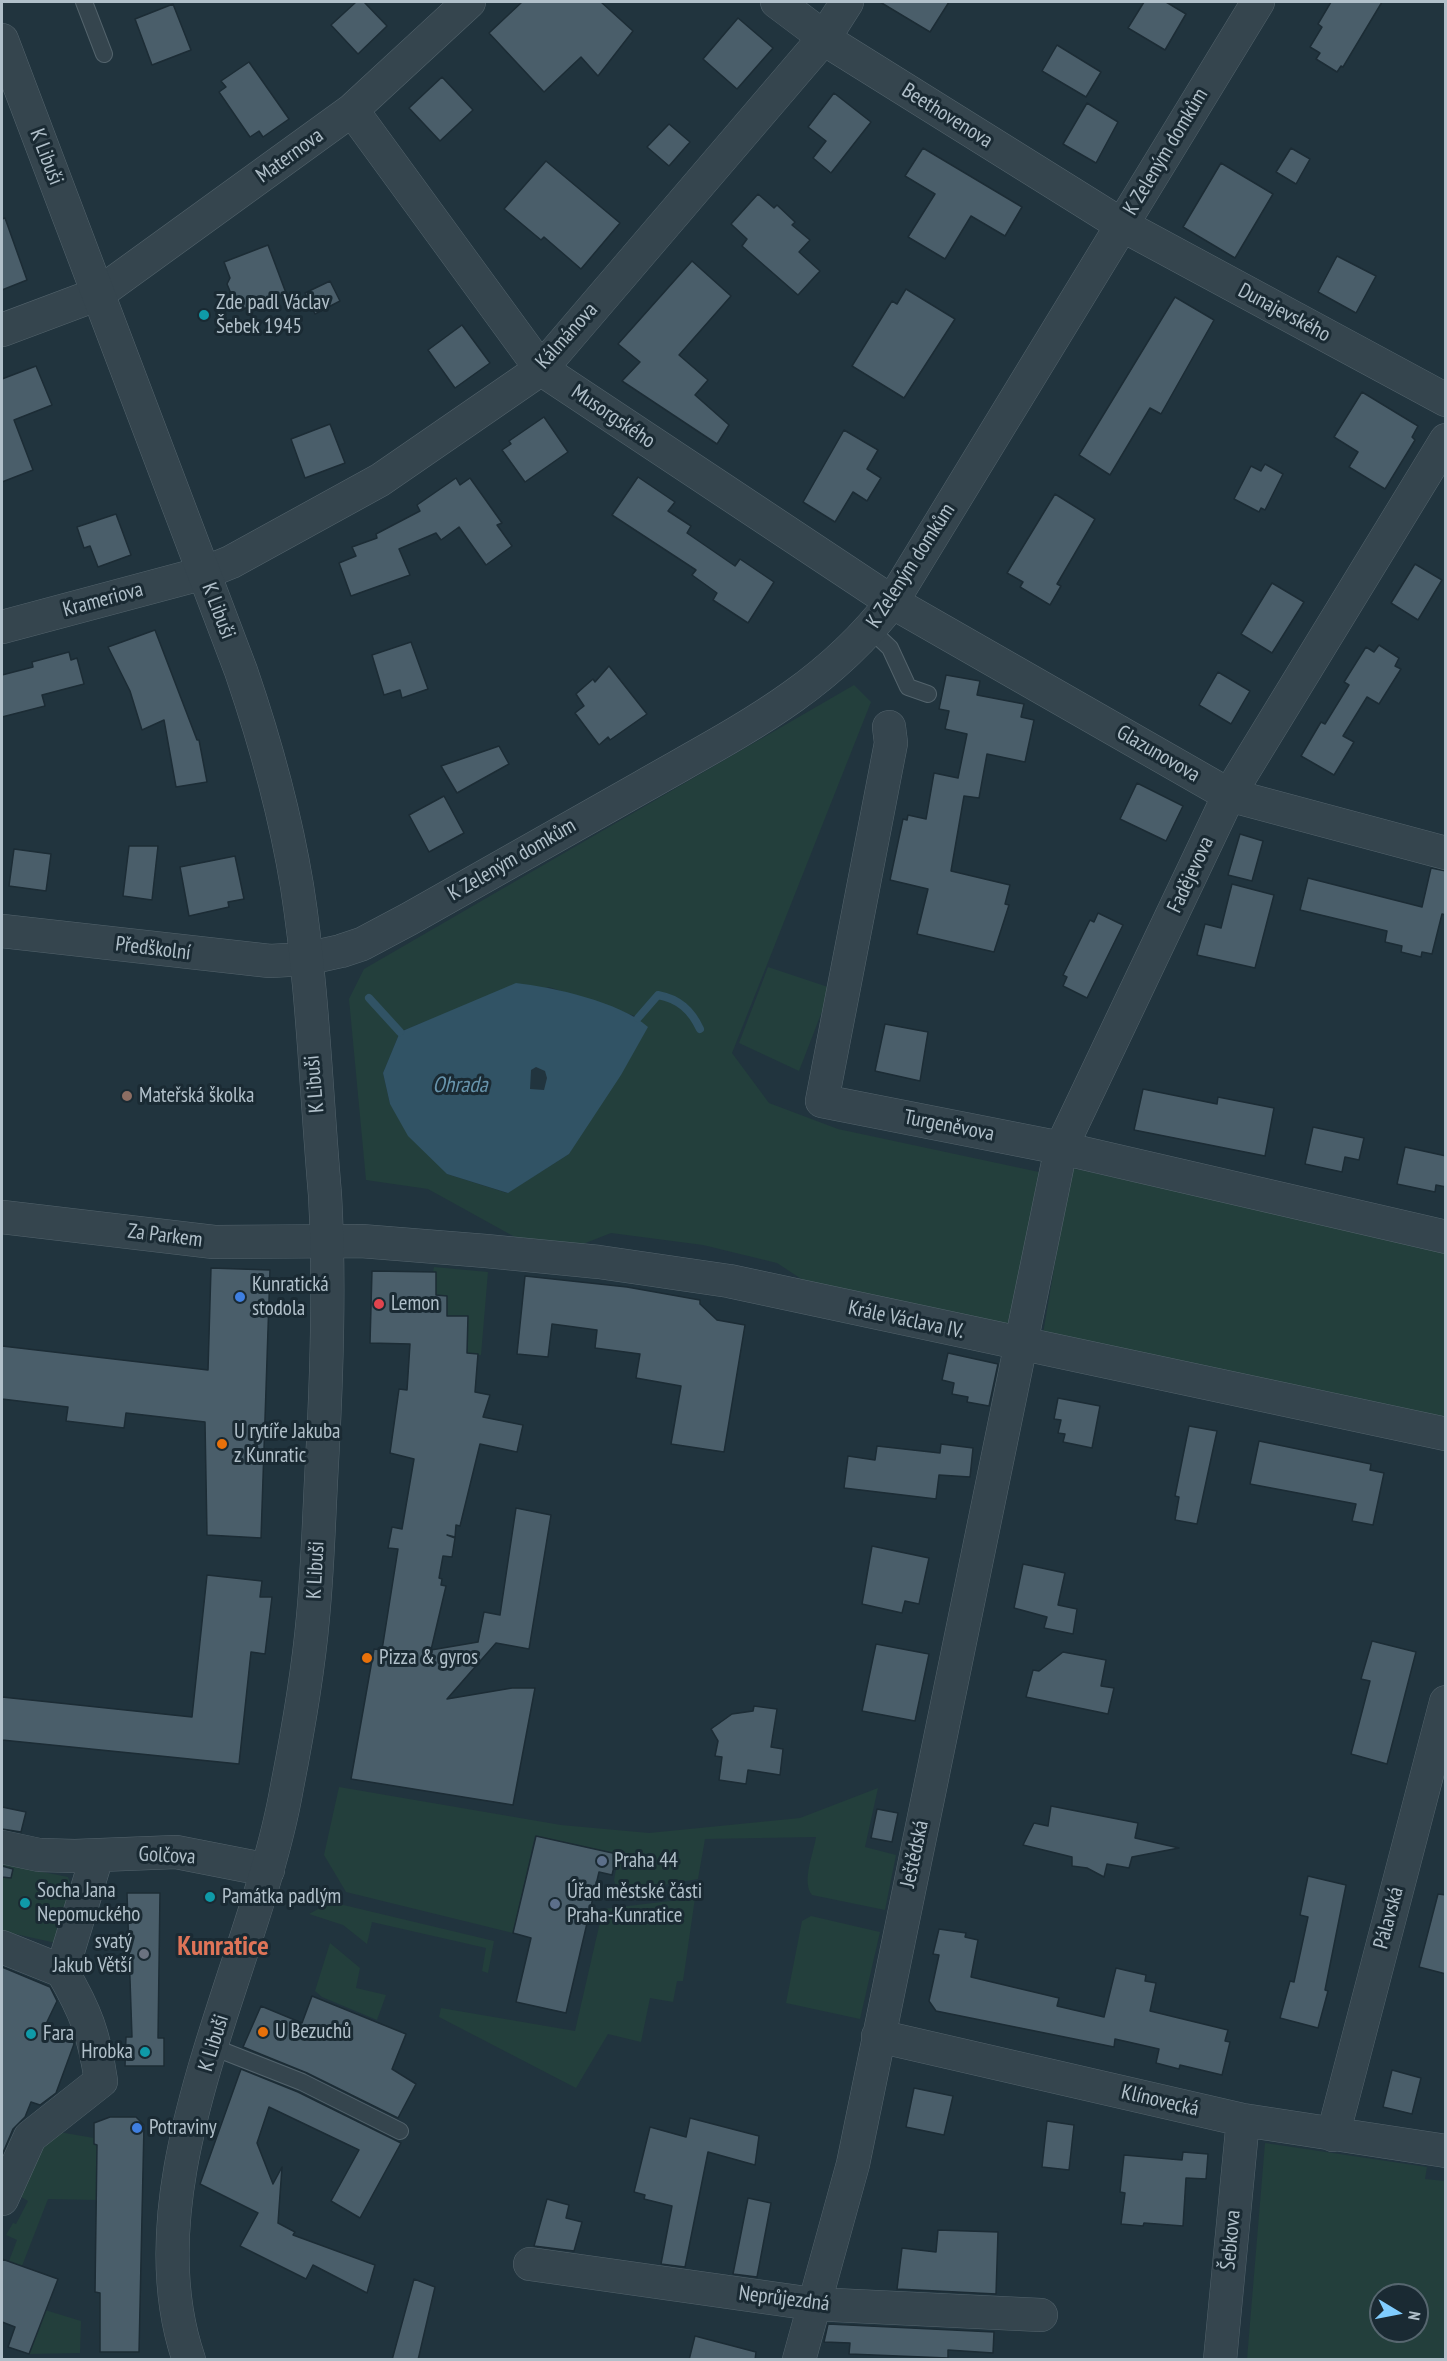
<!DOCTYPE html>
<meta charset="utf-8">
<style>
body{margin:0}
#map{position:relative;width:1447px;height:2361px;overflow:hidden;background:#21343e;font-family:"PT Sans Narrow",sans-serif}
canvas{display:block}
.frame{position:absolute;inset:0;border:3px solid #b1c0ca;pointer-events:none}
.north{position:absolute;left:1369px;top:2283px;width:60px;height:60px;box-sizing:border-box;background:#1a2a33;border:2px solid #56666f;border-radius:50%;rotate:100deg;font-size:16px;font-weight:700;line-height:24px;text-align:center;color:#b1c0ca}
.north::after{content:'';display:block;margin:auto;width:21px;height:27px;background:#80cdff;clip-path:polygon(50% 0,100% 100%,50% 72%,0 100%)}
</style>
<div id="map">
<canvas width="1447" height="2361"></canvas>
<div class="frame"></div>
<div class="north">N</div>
</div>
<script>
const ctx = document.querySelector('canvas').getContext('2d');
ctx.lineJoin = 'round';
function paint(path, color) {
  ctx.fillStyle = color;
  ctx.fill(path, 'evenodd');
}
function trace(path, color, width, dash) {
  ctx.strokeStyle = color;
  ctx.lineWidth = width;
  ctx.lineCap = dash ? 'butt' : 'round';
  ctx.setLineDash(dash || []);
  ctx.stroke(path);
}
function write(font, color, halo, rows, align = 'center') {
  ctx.font = font + ' "PT Sans Narrow",sans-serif';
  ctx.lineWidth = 6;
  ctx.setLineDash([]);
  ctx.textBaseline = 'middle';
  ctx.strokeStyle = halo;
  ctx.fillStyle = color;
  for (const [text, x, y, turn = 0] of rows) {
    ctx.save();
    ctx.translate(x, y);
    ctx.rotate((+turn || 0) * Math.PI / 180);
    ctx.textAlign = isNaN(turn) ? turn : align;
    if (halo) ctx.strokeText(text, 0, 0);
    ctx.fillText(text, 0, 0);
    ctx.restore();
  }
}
paint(new Path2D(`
 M 854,685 L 871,702 L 732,1053 L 769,1103 L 838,1129 L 1039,1172 L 1009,1327 L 809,1284 L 777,1263 L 703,1245 L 611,1233 L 583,1244 L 522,1241 L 428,1189 L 366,1180 L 349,999 L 364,969 ZM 549,987 L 638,1017 L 569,1154 L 507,1193 L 447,1174 L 390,1104 L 383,1073 L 400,1032 L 424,1022 Z
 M 768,967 L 831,988 L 799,1071 L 739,1043 Z
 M 1071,1168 L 1445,1248 L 1445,1421 L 1043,1334 Z
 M 434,1267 L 488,1272 L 481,1355 L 410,1352 L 468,1342 L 468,1316 L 447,1316 L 447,1296 L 436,1295 L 436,1272 L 433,1272 Z
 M 339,1787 L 561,1825 L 649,1833 L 800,1818 L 878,1788 L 865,1847 L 896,1855 L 885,1910 L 812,1895 C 801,1882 814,1852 816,1837 L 705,1839 L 698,1879 L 618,1893 L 614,1880 L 619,1854 L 535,1836 L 513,1933 L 346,1892 L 324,1855 Z
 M 2,1864 L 68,1877 L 72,1889 L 56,1943 L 2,1931 Z
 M 695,1898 L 683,1981 L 677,1981 L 673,2002 L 650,1998 L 641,2042 L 608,2034 L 576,2088 L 439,2017 L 441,2008 L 575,2031 L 603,1909 Z
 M 331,1902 L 494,1941 L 488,1973 L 482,1971 L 486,1948 L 372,1922 L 367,1944 L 343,1925 L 309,1914 Z
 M 811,1916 L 880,1932 L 860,2019 L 786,2003 L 802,1921 Z
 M 330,1943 L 360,1968 L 356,1988 L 386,1995 L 377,2020 L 322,1997 L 315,1991 Z
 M 59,2132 L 94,2138 L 94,2144 L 103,2145 L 97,2200 L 48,2199 L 8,2302 L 2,2300 L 2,2259 L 9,2261 L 17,2240 L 6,2235 L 13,2223 L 16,2224 L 28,2201 L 13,2192 L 33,2154 Z
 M 1265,2143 L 1427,2167 L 1425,2179 L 1445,2181 L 1445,2359 L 1247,2359 ZM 1381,2295 L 1417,2295 L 1417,2331 L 1381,2331 Z
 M 45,2310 L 81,2321 L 80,2353 L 29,2354 Z`), '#233f3c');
paint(new Path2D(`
 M 516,983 C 552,987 621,1002 648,1027 L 621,1075 L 569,1154 L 508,1193 L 447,1174 L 408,1136 L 390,1104 L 383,1073 L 400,1032 ZM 536,1067 L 545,1071 L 547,1078 L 544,1090 L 530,1089 L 531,1070 Z`), '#315365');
trace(new Path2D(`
 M 369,998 L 400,1032
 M 638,1018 L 658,995 C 679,999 691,1010 700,1029`), '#315365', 8);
const building = new Path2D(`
 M 356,2 L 364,2 L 387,26 L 358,54 L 331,25 Z
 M 522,2 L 601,2 L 633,31 L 598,76 L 581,57 L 544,92 L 489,33 Z
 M 880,2 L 949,2 L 930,32 Z
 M 1144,2 L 1166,2 L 1186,14 L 1165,50 L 1128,28 Z
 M 1331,2 L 1382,2 L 1343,67 L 1341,66 L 1337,72 L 1316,59 L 1320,53 L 1310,47 L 1322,27 L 1318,24 Z
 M 173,4 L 191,50 L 152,65 L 135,19 Z
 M 738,18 L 773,48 L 737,89 L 703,59 Z
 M 1057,45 L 1101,72 L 1086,97 L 1042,71 Z
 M 249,62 L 289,119 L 263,137 L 259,131 L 250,137 L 219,92 L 226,87 L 221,81 Z
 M 442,77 L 473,110 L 440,141 L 409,108 Z
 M 834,93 L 871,122 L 831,173 L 813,158 L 826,141 L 808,127 Z
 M 1087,103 L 1118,122 L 1096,163 L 1063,144 Z
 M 669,124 L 690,142 L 669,166 L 647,147 Z
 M 923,148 L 1022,207 L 1005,236 L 971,216 L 945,259 L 908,237 L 935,194 L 905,176 Z
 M 1291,148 L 1310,159 L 1296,184 L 1276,172 Z
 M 546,161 L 620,223 L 581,269 L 544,237 L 541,240 L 504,209 Z
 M 1221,163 L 1273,194 L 1235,258 L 1183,227 Z
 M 758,194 L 774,208 L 777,205 L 795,222 L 792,225 L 810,240 L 799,252 L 820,271 L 798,295 L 742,246 L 747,239 L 731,224 Z
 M 5,218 L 27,280 L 2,290 L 2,219 Z
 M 268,245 L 286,293 L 243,309 L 239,299 L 232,296 L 227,284 L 230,278 L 224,262 Z
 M 1337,256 L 1376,276 L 1356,313 L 1318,292 Z
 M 692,261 L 731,296 L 679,355 L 708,380 L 695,395 L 729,425 L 717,444 L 622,381 L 640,362 L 618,344 Z
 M 330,281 L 340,301 L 315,314 L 305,293 Z
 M 906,289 L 955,319 L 904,398 L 852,366 L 892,301 L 897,304 Z
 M 1175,297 L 1214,320 L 1161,414 L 1150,408 L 1110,475 L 1079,455 Z
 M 462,325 L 490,363 L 455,388 L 428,350 Z
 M 36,366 L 52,405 L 14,420 L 33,470 L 2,482 L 2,379 Z
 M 1362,392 L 1418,426 L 1412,437 L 1415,440 L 1385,489 L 1349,467 L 1358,452 L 1334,437 Z
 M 544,417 L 568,452 L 525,482 L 502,450 L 511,444 L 509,441 Z
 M 330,424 L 345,463 L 305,478 L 291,439 Z
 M 844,430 L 878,450 L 867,469 L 881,478 L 867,501 L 853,492 L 835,522 L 803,502 Z
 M 1265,464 L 1283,474 L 1265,510 L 1261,508 L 1259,512 L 1234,499 L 1251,466 L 1261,471 Z
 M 638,477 L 675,502 L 668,511 L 691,526 L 687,533 L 735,566 L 740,559 L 774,582 L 748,623 L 713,600 L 717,593 L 692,575 L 696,570 L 612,515 Z
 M 456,478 L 460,485 L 470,478 L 502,523 L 497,525 L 512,546 L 486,565 L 459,527 L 441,540 L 436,533 L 399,549 L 410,575 L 351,596 L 339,563 L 356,556 L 352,547 L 377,538 L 376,534 L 420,511 L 417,505 Z
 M 1055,494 L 1095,519 L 1057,584 L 1061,586 L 1050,605 L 1020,587 L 1023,582 L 1007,573 Z
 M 116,514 L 131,555 L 98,567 L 90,546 L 84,548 L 77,527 Z
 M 1415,564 L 1442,580 L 1418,620 L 1391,603 Z
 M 1272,583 L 1304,602 L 1272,653 L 1241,634 Z
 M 155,630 L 197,740 L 199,740 L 207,782 L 176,787 L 164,720 L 142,730 L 130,691 L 108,647 Z
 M 411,642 L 428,689 L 402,698 L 400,690 L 384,695 L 372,655 Z
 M 1379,645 L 1399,658 L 1395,666 L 1401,669 L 1379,704 L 1367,697 L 1343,736 L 1354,742 L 1334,775 L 1301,756 L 1321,722 L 1325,724 L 1349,685 L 1344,682 L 1366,647 L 1374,652 Z
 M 69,652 L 71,660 L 77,658 L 84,684 L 42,695 L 45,706 L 2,717 L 2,675 L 33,667 L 32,662 Z
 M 609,666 L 647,714 L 610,740 L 608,737 L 599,745 L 575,713 L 584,706 L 576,694 L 593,679 L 595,682 Z
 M 1218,672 L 1250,691 L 1231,724 L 1199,705 Z
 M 946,675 L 980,681 L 977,695 L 1024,704 L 1021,717 L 1034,720 L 1025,762 L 987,754 L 979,798 L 964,796 L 951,871 L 1010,885 L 1005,904 L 1009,905 L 994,952 L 917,934 L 928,889 L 890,880 L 903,819 L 907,820 L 908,815 L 926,819 L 934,773 L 958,778 L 967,734 L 945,729 L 949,711 L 939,709 Z
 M 499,746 L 509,764 L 457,793 L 441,766 Z
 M 1137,783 L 1183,806 L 1166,841 L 1120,819 Z
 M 444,796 L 464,833 L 429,852 L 409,815 Z
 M 1240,834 L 1263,841 L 1252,881 L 1228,875 Z
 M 129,846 L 158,846 L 152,900 L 123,896 Z
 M 14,849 L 51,854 L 46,891 L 9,886 Z
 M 235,856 L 244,899 L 228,902 L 229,907 L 189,916 L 180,867 Z
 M 1431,868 L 1446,871 L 1446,915 L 1442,914 L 1432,954 L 1422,952 L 1421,957 L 1401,952 L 1402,946 L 1385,942 L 1387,931 L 1300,910 L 1308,878 L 1422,907 Z
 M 1232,884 L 1274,895 L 1255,968 L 1197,955 L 1205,924 L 1221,928 Z
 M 1098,913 L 1123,925 L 1087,998 L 1063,986 L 1067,977 L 1063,975 L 1090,920 L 1094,922 Z
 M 885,1024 L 928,1032 L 920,1081 L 875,1071 Z
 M 1143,1089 L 1217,1104 L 1218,1097 L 1274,1108 L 1265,1156 L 1134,1130 Z
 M 1313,1127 L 1364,1138 L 1359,1160 L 1345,1157 L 1342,1172 L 1305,1164 Z
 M 1405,1147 L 1446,1156 L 1446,1187 L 1436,1185 L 1435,1192 L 1397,1184 Z
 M 211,1268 L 270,1270 L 261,1538 L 207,1535 L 205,1422 L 126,1413 L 124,1428 L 66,1421 L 68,1407 L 2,1399 L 2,1346 L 208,1370 Z
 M 372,1271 L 436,1272 L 436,1295 L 447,1296 L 447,1316 L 468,1316 L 467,1353 L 478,1354 L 475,1392 L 490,1395 L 483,1417 L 523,1425 L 517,1452 L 480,1444 L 460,1526 L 456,1525 L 455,1537 L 447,1535 L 455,1538 L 452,1557 L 443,1556 L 439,1578 L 442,1579 L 441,1585 L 446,1586 L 431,1650 L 478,1642 L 484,1612 L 500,1615 L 516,1508 L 551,1515 L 529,1649 L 496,1643 L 447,1699 L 512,1688 L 535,1688 L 513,1805 L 351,1779 L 374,1649 L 382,1650 L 398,1549 L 388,1548 L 392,1527 L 402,1529 L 414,1459 L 390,1453 L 399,1389 L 407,1390 L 410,1344 L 370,1343 Z
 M 525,1276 L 627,1287 L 700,1300 L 700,1304 L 717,1320 L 745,1325 L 724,1452 L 671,1444 L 681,1386 L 636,1378 L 640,1354 L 595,1348 L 597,1330 L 552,1324 L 548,1357 L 517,1354 Z
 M 948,1353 L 998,1364 L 989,1406 L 967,1402 L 968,1397 L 952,1394 L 954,1383 L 942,1380 Z
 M 1058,1398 L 1100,1406 L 1092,1448 L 1063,1442 L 1065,1434 L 1058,1433 L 1061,1420 L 1054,1419 Z
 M 1189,1426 L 1217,1431 L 1197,1524 L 1175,1520 L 1179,1497 L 1175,1496 Z
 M 1259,1441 L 1371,1464 L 1370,1470 L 1384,1473 L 1373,1525 L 1352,1521 L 1356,1504 L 1250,1484 Z
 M 941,1444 L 973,1448 L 970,1477 L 939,1475 L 936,1499 L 844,1488 L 848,1456 L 875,1460 L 877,1446 L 940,1453 Z
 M 872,1546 L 929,1558 L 919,1604 L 905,1601 L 902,1613 L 862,1604 Z
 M 1023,1564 L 1065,1573 L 1058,1605 L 1077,1609 L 1073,1634 L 1044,1628 L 1047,1617 L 1014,1608 Z
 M 207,1575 L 262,1581 L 260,1597 L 272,1597 L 265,1654 L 251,1652 L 239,1764 L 2,1740 L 2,1697 L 192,1717 Z
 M 1372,1641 L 1416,1652 L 1387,1764 L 1351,1754 L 1370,1681 L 1361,1679 Z
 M 876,1644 L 929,1654 L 915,1721 L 862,1711 Z
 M 1063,1652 L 1106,1660 L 1101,1686 L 1114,1688 L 1108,1714 L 1026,1697 L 1033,1670 L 1039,1671 Z
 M 754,1706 L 777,1709 L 771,1747 L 783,1749 L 780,1775 L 748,1770 L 746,1784 L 719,1780 L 722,1757 L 715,1756 L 718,1741 L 711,1729 L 732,1714 L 753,1711 Z
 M 1051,1806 L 1138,1823 L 1135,1838 L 1179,1848 L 1132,1857 L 1129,1868 L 1107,1864 L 1104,1877 L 1087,1868 L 1072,1866 L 1072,1857 L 1023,1845 L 1034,1823 L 1048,1826 Z
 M 2,1807 L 26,1812 L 21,1832 L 2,1829 Z
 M 877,1809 L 898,1813 L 892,1842 L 871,1838 Z
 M 536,1836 L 617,1854 L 612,1875 L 599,1872 L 566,2013 L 516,2002 L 531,1938 L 513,1933 Z
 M 2,1866 L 13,1869 L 11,1878 L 2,1877 Z
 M 1308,1876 L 1346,1885 L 1325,1990 L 1328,1991 L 1318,2028 L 1280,2018 L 1290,1981 L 1294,1982 L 1308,1917 L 1300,1915 Z
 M 127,1893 L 160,1893 L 158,2038 L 164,2038 L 164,2066 L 125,2066 L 126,2037 L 132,2037 Z
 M 1438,1894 L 1446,1895 L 1446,1974 L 1419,1967 Z
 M 939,1929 L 966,1933 L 965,1937 L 978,1940 L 971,1977 L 1059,1998 L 1057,2006 L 1104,2017 L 1116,1968 L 1146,1975 L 1145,1981 L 1156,1983 L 1150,2011 L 1228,2030 L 1225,2041 L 1230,2042 L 1222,2075 L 1180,2065 L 1179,2069 L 1156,2063 L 1159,2049 L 1115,2039 L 1114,2047 L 936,2011 L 929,2001 L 939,1955 L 933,1954 Z
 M 2,1967 L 50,1987 L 57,2001 L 44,2028 L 73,2039 L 74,2044 L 56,2093 L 40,2105 L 31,2102 L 25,2117 L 13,2129 L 2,2155 Z
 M 312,1996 L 406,2034 L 392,2069 L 416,2084 L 398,2118 L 307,2073 L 243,2047 L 261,2006 L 302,2023 Z
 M 241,2069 L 298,2092 L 401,2143 L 360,2218 L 331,2201 L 359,2150 L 269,2107 L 257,2143 L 273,2184 L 282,2167 L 278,2223 L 295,2232 L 293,2235 L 375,2265 L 367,2293 L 313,2265 L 306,2279 L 240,2246 L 258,2213 L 200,2184 Z
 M 1392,2070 L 1421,2078 L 1412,2114 L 1383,2107 Z
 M 914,2088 L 953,2096 L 944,2135 L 906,2127 Z
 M 110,2117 L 136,2117 L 144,2125 L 139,2352 L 100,2352 L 100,2293 L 95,2292 L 97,2145 L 94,2144 L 94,2123 Z
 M 690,2118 L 759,2136 L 755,2165 L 708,2152 L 685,2267 L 661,2264 L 672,2206 L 644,2199 L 645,2195 L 634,2192 L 650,2127 L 686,2137 Z
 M 1047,2121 L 1074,2125 L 1069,2170 L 1042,2167 Z
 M 1183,2152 L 1208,2154 L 1206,2179 L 1186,2178 L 1183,2226 L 1144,2223 L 1143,2226 L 1121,2224 L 1125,2193 L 1120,2192 L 1124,2155 L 1182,2160 Z
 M 748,2198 L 771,2203 L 757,2277 L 733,2274 Z
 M 547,2199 L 569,2205 L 566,2218 L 582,2222 L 574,2251 L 534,2246 Z
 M 938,2230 L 998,2232 L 996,2294 L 897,2289 L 902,2248 L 936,2252 Z
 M 2,2259 L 58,2279 L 29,2354 L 8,2347 L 15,2327 L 2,2322 Z
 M 414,2279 L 435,2287 L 418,2360 L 392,2360 Z
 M 828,2324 L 994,2332 L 993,2353 L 948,2350 L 948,2358 L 849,2354 L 850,2343 L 824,2342 Z
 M 695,2336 L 756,2352 L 755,2360 L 689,2360 Z`);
paint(building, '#4a5e6a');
trace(building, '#1c2c35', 1.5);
const service = new Path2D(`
 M 84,2 L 104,54
 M 871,630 L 890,648 L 908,687 L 928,694
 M 213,2047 L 302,2082 L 400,2131`);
const minor = new Path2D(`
 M 777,2 L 837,47 L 1122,225 L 1446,400
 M 352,110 L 541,369 L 553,377 L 892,602 L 1229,795 L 1446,853
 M 2,330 L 98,294 L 352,110 L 469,2
 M 2,627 L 204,573 L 231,562 L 380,480 L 541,369 L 824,38 L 847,2
 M 889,727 L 891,743 L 822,1101 L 1061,1148 L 1446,1237
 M 2,931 L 270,961 L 305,959 L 341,951 L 362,944 L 409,919 C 486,875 564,831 642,787 C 736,733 824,691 892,602 L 1258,2
 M 2,1217 L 214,1242 L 361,1241 L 486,1251 L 599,1262 L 729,1281 L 1446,1434
 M 2,1847 L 39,1855 L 75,1856 L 176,1852 L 268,1870
 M 2,1947 L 62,1971
 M 878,2036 L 1243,2120 L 1446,2151
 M 1333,2135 L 1446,1702
 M 2,2199 L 30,2137 L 101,2081 C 94,2034 86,2012 62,1971 L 97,1856
 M 530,2264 L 813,2304 L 1041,2315
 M 799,2360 L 853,2164 L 1061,1148 L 1229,795 L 1446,440
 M 1220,2360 L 1243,2120`);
const tertiary = new Path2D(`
 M 2,40 L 241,671 C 265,741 285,813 297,886 C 313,988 316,1092 325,1195 C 330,1284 327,1373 322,1462 C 319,1514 318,1566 313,1617 C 308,1674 298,1731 287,1787 C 256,1965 127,2181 189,2360`);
trace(service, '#53636c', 18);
trace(minor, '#53636c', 34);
trace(tertiary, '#53636c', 34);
trace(service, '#35454e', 16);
trace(minor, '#35454e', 33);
trace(tertiary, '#35454e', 33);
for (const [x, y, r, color] of [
 [204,315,6,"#0f9aa8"],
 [127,1096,6,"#8d6e63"],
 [240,1297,6,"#3f7fe0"],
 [379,1304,6,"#e0444e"],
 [222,1444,6,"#e8710a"],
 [367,1658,6,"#e8710a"],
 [602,1861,6,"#5c6f8a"],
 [210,1897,6,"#0f9aa8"],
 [25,1903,6,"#0f9aa8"],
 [555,1904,6,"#5c6f8a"],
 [144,1954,6,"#6b7280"],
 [263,2032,6,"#e8710a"],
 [31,2034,6,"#0f9aa8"],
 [145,2052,6,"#0f9aa8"],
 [137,2128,6,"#3f7fe0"]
]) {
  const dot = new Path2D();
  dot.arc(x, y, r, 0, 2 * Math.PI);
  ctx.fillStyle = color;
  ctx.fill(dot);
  trace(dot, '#1a2a33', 2);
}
write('21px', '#b1c0ca', '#1a2a33', [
 ["Beethovenova",947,116,32],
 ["K Zeleným domkům",1166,152,-59],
 ["Maternova",290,156,-36],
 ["K Libuši",46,157,69],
 ["Dunajevského",1284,313,28],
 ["Kálmánova",567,336,-48],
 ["Musorgského",613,417,34],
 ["K Zeleným domkům",911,566,-57],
 ["Krameriova",103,600,-15],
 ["K Libuši",218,611,69],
 ["Glazunovova",1158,754,30],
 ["K Zeleným domkům",512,860,-30],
 ["Fadějevova",1191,875,-65],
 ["Předškolní",153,949,7],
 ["K Libuši",315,1084,-95],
 ["Turgeněvova",949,1126,11],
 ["Za Parkem",165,1236,7],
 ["Krále Václava IV.",906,1320,12],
 ["K Libuši",316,1570,-87],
 ["Ještědská",915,1854,-78],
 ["Golčova",167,1856,3],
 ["Pálavská",1389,1918,-75],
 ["K Libuši",214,2043,-73],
 ["Klínovecká",1160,2101,13],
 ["Šebkova",1231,2240,-85],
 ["Neprůjezdná",784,2299,7]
]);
write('21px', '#b1c0ca', '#1a2a33', [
 ["Zde padl Václav",216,303],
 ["Šebek 1945",216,327],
 ["Mateřská školka",139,1096],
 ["Kunratická",252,1285],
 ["stodola",252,1309],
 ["Lemon",391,1304],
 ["U rytíře Jakuba",234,1432],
 ["z Kunratic",234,1456],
 ["Pizza & gyros",379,1658],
 ["Praha 44",614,1861],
 ["Socha Jana",37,1891],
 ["Nepomuckého",37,1915],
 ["Úřad městské části",567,1892],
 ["Praha-Kunratice",567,1916],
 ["Památka padlým",222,1897],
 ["svatý",132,1942,"right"],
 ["Jakub Větší",132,1966,"right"],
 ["U Bezuchů",275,2032],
 ["Fara",43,2034],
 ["Hrobka",133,2052,"right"],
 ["Potraviny",149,2128]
], 'left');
write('italic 22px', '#6794ac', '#1a2a33', [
 ["Ohrada",460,1086]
]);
write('bold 27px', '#de7458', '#1a2a33', [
 ["Kunratice",223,1947]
]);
</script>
